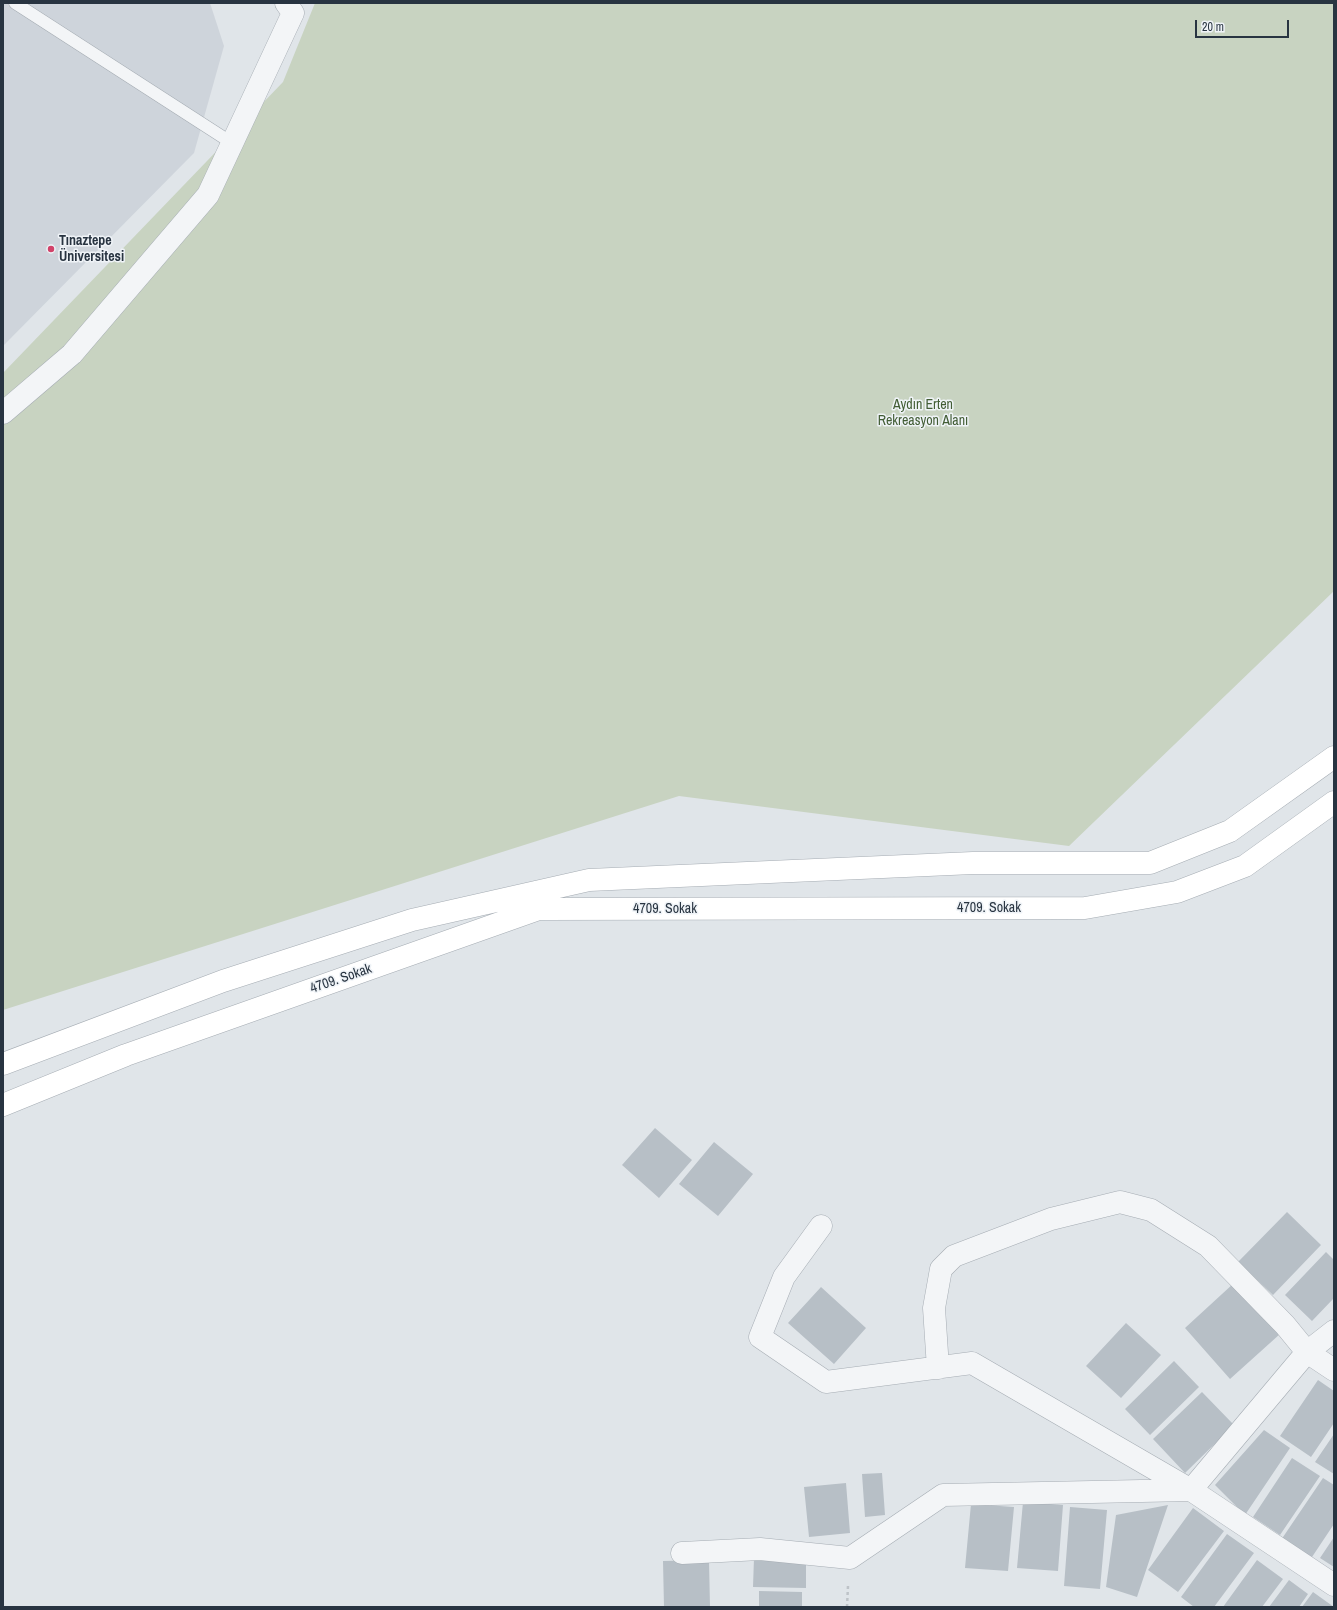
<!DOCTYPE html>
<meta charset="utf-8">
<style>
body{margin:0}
#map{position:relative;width:1337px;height:1610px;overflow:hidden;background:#e0e5e9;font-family:"Archivo Narrow",sans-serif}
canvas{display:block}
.frame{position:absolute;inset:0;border:4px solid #283441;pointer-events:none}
.scale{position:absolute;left:1195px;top:20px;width:94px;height:18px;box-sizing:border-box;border:2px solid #283441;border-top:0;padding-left:5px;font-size:12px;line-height:14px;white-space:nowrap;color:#283441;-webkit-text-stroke:3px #eff3f7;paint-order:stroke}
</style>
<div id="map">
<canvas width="1337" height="1610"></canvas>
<div class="frame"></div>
<div class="scale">20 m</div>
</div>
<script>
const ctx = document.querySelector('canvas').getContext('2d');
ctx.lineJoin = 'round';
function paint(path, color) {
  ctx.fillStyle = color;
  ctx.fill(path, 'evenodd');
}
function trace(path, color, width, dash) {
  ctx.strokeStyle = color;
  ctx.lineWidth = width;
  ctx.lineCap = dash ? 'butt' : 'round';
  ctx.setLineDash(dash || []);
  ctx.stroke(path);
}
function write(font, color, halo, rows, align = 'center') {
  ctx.font = font + ' "Archivo Narrow",sans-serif';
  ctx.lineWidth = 3;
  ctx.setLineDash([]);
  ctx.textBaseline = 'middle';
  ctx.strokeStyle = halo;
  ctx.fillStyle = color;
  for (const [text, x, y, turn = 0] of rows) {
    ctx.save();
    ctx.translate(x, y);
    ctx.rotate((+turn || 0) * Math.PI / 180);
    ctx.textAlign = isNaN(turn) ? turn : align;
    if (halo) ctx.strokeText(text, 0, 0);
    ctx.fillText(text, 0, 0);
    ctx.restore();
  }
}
paint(new Path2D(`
 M 3,3 L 210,3 L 224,46 L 194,153 L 3,346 Z`), '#ced4db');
paint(new Path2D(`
 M 315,3 L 1334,3 L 1334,591 L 1069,846 L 679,796 L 3,1010 L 3,373 L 283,82 Z`), '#c8d3c1');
paint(new Path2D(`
 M 655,1128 L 692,1160 L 659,1198 L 622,1165 Z
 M 714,1142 L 753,1174 L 718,1216 L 679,1184 Z
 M 1287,1212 L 1321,1245 L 1273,1295 L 1238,1262 Z
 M 1326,1252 L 1334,1260 L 1334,1298 L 1312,1321 L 1285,1295 Z
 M 1234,1283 L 1280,1334 L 1230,1379 L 1185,1328 Z
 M 821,1287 L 866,1328 L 834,1364 L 788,1323 Z
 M 1126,1323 L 1161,1355 L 1121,1398 L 1086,1366 Z
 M 1174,1361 L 1199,1387 L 1150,1435 L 1125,1409 Z
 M 1318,1380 L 1334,1391 L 1334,1423 L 1311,1457 L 1280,1436 Z
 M 1202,1392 L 1234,1425 L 1185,1473 L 1153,1439 Z
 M 1264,1430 L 1290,1448 L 1245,1515 L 1215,1485 Z
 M 1334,1434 L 1334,1474 L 1315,1462 Z
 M 1292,1458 L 1320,1476 L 1280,1535 L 1253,1517 Z
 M 882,1473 L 885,1515 L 865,1517 L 862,1474 Z
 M 1323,1478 L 1334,1485 L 1334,1524 L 1310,1560 L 1281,1540 Z
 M 846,1483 L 850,1533 L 809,1537 L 804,1487 Z
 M 1023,1502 L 1063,1505 L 1058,1571 L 1017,1568 Z
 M 971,1504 L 1014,1507 L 1008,1571 L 965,1568 Z
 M 1168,1505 L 1137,1597 L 1106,1587 L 1116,1515 Z
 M 1070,1507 L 1107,1510 L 1100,1589 L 1064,1586 Z
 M 1193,1508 L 1224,1531 L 1178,1592 L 1148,1570 Z
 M 1227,1534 L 1254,1553 L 1214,1607 L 1194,1607 L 1181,1597 Z
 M 1334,1537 L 1334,1567 L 1320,1558 Z
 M 754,1558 L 806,1559 L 806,1588 L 753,1587 Z
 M 709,1560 L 710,1607 L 664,1607 L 663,1561 Z
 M 1257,1560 L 1283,1579 L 1262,1607 L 1223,1607 Z
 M 1289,1580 L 1308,1594 L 1299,1607 L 1269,1607 Z
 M 759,1591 L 802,1592 L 802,1607 L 759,1607 Z
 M 1313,1592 L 1334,1607 L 1302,1607 Z`), '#b7bfc6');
const lane = new Path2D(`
 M 15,3 L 232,143`);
const street = new Path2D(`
 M 3,413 L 72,354 L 208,195 L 293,13 L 286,3
 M 821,1226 L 784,1277 L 760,1337 L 826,1382 L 972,1363 L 1191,1490 L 1307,1352 L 1334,1331
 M 938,1368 L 934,1308 L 941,1269 L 954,1256 L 1051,1219 L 1120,1202 L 1151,1210 L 1208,1246 L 1285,1325 L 1307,1352 L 1334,1370
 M 682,1553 L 760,1549 L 850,1558 L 943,1495 L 1191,1490 L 1334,1585`);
const secondary = new Path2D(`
 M 3,1064 L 223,981 L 412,920 L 589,880 L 973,863 L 1150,863 L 1230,831 L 1334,757
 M 3,1105 L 126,1055 L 539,909 L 1085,908 L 1177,892 L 1245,866 L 1334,802`);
trace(lane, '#a5acb3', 13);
trace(street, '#a5acb3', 23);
trace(secondary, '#a5acb3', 23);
trace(new Path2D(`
 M 847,1607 L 848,1586`), '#bec3c8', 2.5, [3, 3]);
trace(lane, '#f3f5f7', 12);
trace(street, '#f3f5f7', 22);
trace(secondary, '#fff', 22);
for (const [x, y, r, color] of [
 [51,249,4,"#d14269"]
]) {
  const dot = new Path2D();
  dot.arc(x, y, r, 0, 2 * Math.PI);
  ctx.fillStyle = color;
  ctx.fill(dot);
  trace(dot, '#eff3f7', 1.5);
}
write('bold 14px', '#283441', '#eff3f7', [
 ["Tınaztepe",59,241],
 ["Üniversitesi",59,257]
], 'left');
write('14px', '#425d35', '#eff3f7', [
 ["Aydın Erten",923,405],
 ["Rekreasyon Alanı",923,421]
]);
write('14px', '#283441', '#eff3f7', [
 ["4709. Sokak",989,908],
 ["4709. Sokak",665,909],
 ["4709. Sokak",341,979,-19]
]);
</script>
